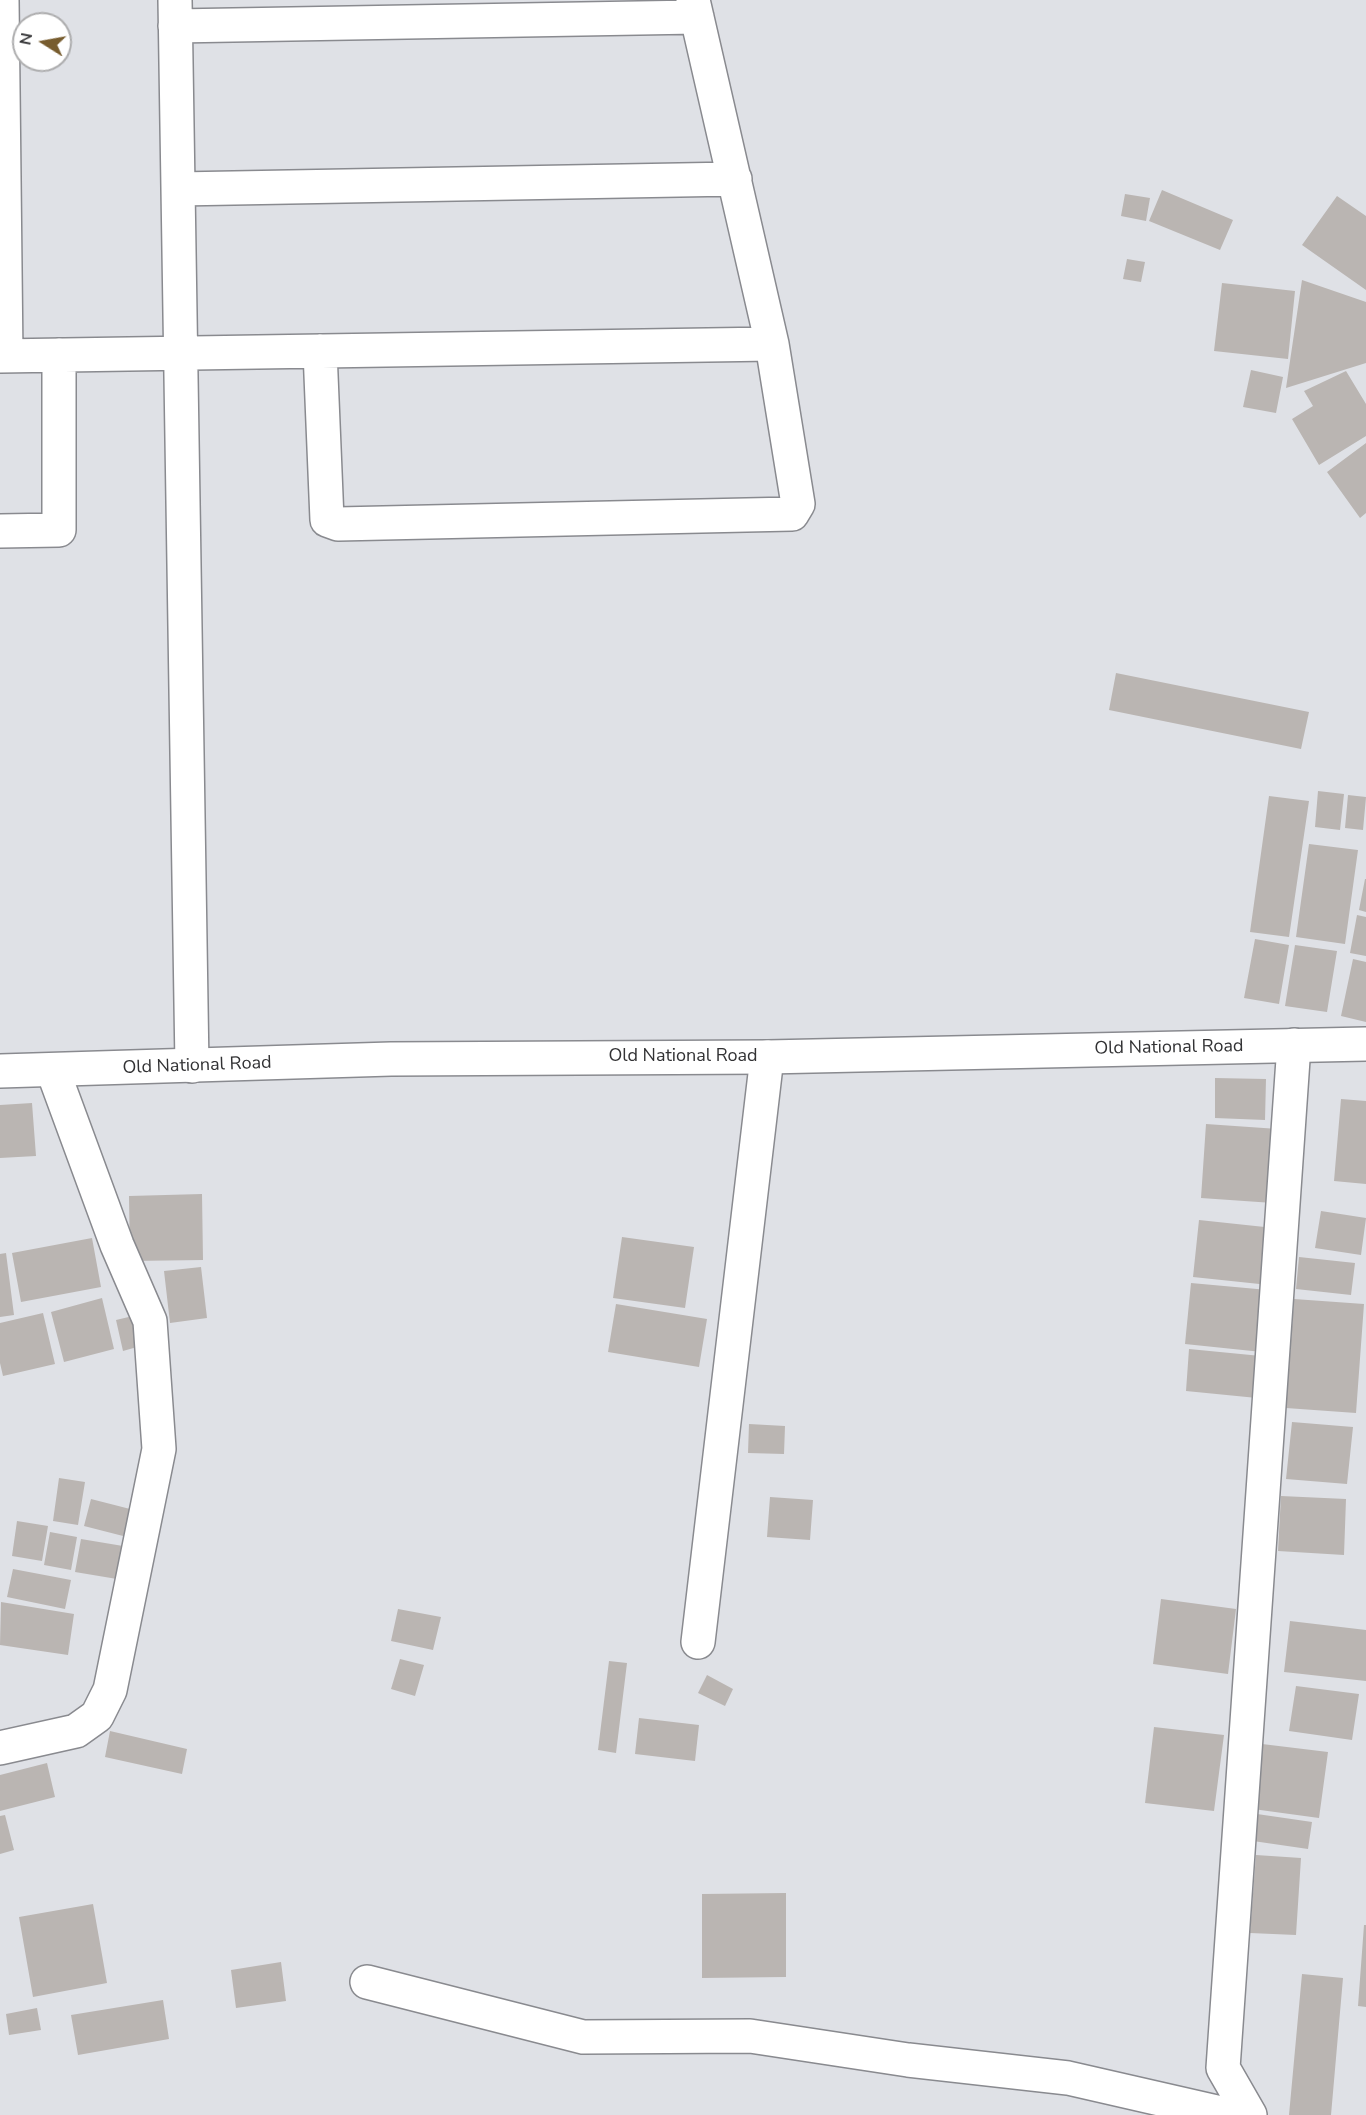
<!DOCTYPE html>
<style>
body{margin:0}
#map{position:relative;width:1366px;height:2115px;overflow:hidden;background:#dfe1e6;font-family:"Nunito Sans",sans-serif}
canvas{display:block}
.north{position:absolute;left:12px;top:12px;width:60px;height:60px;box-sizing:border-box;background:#fff;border:2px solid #adadae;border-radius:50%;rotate:281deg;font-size:16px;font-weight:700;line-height:24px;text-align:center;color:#323234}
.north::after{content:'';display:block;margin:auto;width:21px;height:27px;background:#775c2e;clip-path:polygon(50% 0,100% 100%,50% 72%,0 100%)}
</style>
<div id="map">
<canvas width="1366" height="2115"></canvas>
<div class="north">N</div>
</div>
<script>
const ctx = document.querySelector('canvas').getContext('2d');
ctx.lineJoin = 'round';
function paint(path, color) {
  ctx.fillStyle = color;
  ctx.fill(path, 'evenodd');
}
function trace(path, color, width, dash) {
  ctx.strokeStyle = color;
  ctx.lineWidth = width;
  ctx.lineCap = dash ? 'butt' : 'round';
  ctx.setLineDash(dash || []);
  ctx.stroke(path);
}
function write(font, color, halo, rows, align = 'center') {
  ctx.font = font + ' "Nunito Sans",sans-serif';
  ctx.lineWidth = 6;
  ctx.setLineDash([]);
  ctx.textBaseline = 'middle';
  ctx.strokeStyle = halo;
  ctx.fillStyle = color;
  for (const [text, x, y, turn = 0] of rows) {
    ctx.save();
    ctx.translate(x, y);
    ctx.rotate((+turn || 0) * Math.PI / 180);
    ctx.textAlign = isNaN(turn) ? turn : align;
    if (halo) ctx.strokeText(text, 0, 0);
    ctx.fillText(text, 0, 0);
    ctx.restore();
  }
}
paint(new Path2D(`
 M 1162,190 L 1233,220 L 1220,250 L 1149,221 Z
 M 1125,194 L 1150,198 L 1146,221 L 1121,216 Z
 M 1337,196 L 1366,216 L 1366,290 L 1302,245 Z
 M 1127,259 L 1145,262 L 1141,282 L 1123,279 Z
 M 1302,280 L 1366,302 L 1366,363 L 1286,388 Z
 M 1222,283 L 1295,291 L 1288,359 L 1214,351 Z
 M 1251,370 L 1283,377 L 1276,413 L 1243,407 Z
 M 1346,371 L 1366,404 L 1366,436 L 1319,465 L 1292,419 L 1313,406 L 1304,391 Z
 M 1366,443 L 1366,513 L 1360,518 L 1327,472 Z
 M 1116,673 L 1309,712 L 1301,749 L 1109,710 Z
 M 1318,791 L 1344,794 L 1340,830 L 1315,827 Z
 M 1348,795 L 1366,797 L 1363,830 L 1345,828 Z
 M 1269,796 L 1309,801 L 1289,937 L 1250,932 Z
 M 1309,844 L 1358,850 L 1345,944 L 1296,937 Z
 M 1365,879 L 1366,879 L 1366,912 L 1359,910 Z
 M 1357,915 L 1366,917 L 1366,956 L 1350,953 Z
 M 1255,939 L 1289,945 L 1279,1004 L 1244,998 Z
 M 1295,945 L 1337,951 L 1327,1012 L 1285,1006 Z
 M 1353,959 L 1366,962 L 1366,1022 L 1341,1016 Z
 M 1215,1078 L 1266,1079 L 1265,1120 L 1215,1118 Z
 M 1341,1099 L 1366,1101 L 1366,1184 L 1334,1181 Z
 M 32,1103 L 36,1156 L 0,1158 L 0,1105 Z
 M 1206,1124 L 1278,1129 L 1273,1203 L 1201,1198 Z
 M 202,1194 L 203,1260 L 130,1261 L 129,1196 Z
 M 1321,1211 L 1366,1218 L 1361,1255 L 1315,1248 Z
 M 1199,1220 L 1274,1228 L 1269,1285 L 1193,1277 Z
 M 622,1237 L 694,1247 L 685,1308 L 613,1298 Z
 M 92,1238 L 101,1287 L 21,1302 L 12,1253 Z
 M 6,1253 L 14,1315 L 0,1317 L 0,1254 Z
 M 1299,1257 L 1355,1263 L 1351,1295 L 1296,1289 Z
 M 201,1267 L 207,1318 L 170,1323 L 164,1271 Z
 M 1191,1283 L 1268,1290 L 1262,1352 L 1185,1344 Z
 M 102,1298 L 114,1349 L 64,1362 L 51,1312 Z
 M 1294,1299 L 1364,1304 L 1356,1413 L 1286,1408 Z
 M 616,1304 L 707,1319 L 699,1367 L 608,1352 Z
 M 43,1313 L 55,1364 L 3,1376 L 0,1363 L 0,1323 Z
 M 137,1315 L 144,1345 L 123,1351 L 116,1320 Z
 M 1189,1349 L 1261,1356 L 1257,1398 L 1186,1391 Z
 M 1292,1422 L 1353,1427 L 1347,1484 L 1286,1479 Z
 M 749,1424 L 785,1426 L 784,1454 L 748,1453 Z
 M 59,1478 L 85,1482 L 78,1525 L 53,1521 Z
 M 1281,1496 L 1346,1499 L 1344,1555 L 1278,1551 Z
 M 770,1497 L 813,1500 L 810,1540 L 767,1537 Z
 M 91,1499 L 134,1510 L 127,1537 L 84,1526 Z
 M 17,1521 L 48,1526 L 42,1561 L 12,1556 Z
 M 50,1532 L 77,1537 L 71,1570 L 44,1565 Z
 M 81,1539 L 129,1547 L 123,1580 L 75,1572 Z
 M 13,1569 L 71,1580 L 65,1609 L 7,1597 Z
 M 1161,1599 L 1236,1609 L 1228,1674 L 1153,1664 Z
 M 1,1602 L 74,1614 L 68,1655 L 0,1645 Z
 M 398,1609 L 441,1617 L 433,1650 L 391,1641 Z
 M 1290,1621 L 1366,1630 L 1366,1681 L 1284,1672 Z
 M 400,1659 L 424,1665 L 415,1696 L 391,1689 Z
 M 609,1661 L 627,1663 L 616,1753 L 598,1750 Z
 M 707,1675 L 733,1689 L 725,1706 L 698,1693 Z
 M 1296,1686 L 1359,1694 L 1352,1740 L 1289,1731 Z
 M 639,1718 L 699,1725 L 695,1761 L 635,1754 Z
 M 1154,1727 L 1224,1735 L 1214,1811 L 1145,1803 Z
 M 110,1731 L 187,1749 L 182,1774 L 105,1757 Z
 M 1262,1744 L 1328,1752 L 1319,1818 L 1253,1809 Z
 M 47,1763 L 55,1797 L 0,1811 L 0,1775 Z
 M 1257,1814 L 1312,1822 L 1308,1849 L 1253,1841 Z
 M 5,1815 L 14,1850 L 0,1854 L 0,1816 Z
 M 1256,1855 L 1301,1858 L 1296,1935 L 1250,1933 Z
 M 786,1893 L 786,1977 L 702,1978 L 702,1894 Z
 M 93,1904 L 107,1983 L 33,1997 L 19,1917 Z
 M 1364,1925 L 1366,1925 L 1366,2007 L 1358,2006 Z
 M 281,1962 L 286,2001 L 236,2008 L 231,1970 Z
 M 1302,1974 L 1343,1978 L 1331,2115 L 1289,2115 Z
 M 163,2000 L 169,2039 L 78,2055 L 71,2015 Z
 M 37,2008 L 41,2030 L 9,2035 L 6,2014 Z`), '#bab5b2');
const street = new Path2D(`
 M 2,0 L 6,356
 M 175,0 L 192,1066
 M 175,26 L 697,17
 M 178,189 L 735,179
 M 320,351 L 327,520 L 338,524 L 792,514 L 798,504 L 772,344 L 693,0
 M 0,356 L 772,344
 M 0,531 L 59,530 L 59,355
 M 698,1642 L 767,1057
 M 0,1748 L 76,1731 L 97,1716 L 110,1690 L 159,1449 L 150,1321 L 117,1245 L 53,1071
 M 367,1982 L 583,2037 L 750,2036 L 908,2060 L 1068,2078 L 1230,2115
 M 1250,2115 L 1223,2068 L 1294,1045`);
const secondary = new Path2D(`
 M 0,1071 L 391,1059 L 767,1057 L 1366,1044`);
trace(street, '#898a8f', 36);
trace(secondary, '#898a8f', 36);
trace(street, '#fff', 33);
trace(secondary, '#fff', 33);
write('18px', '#323234', '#fff', [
 ["Old National Road",1169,1048,-1],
 ["Old National Road",683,1057],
 ["Old National Road",197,1066,-2]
]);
</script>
